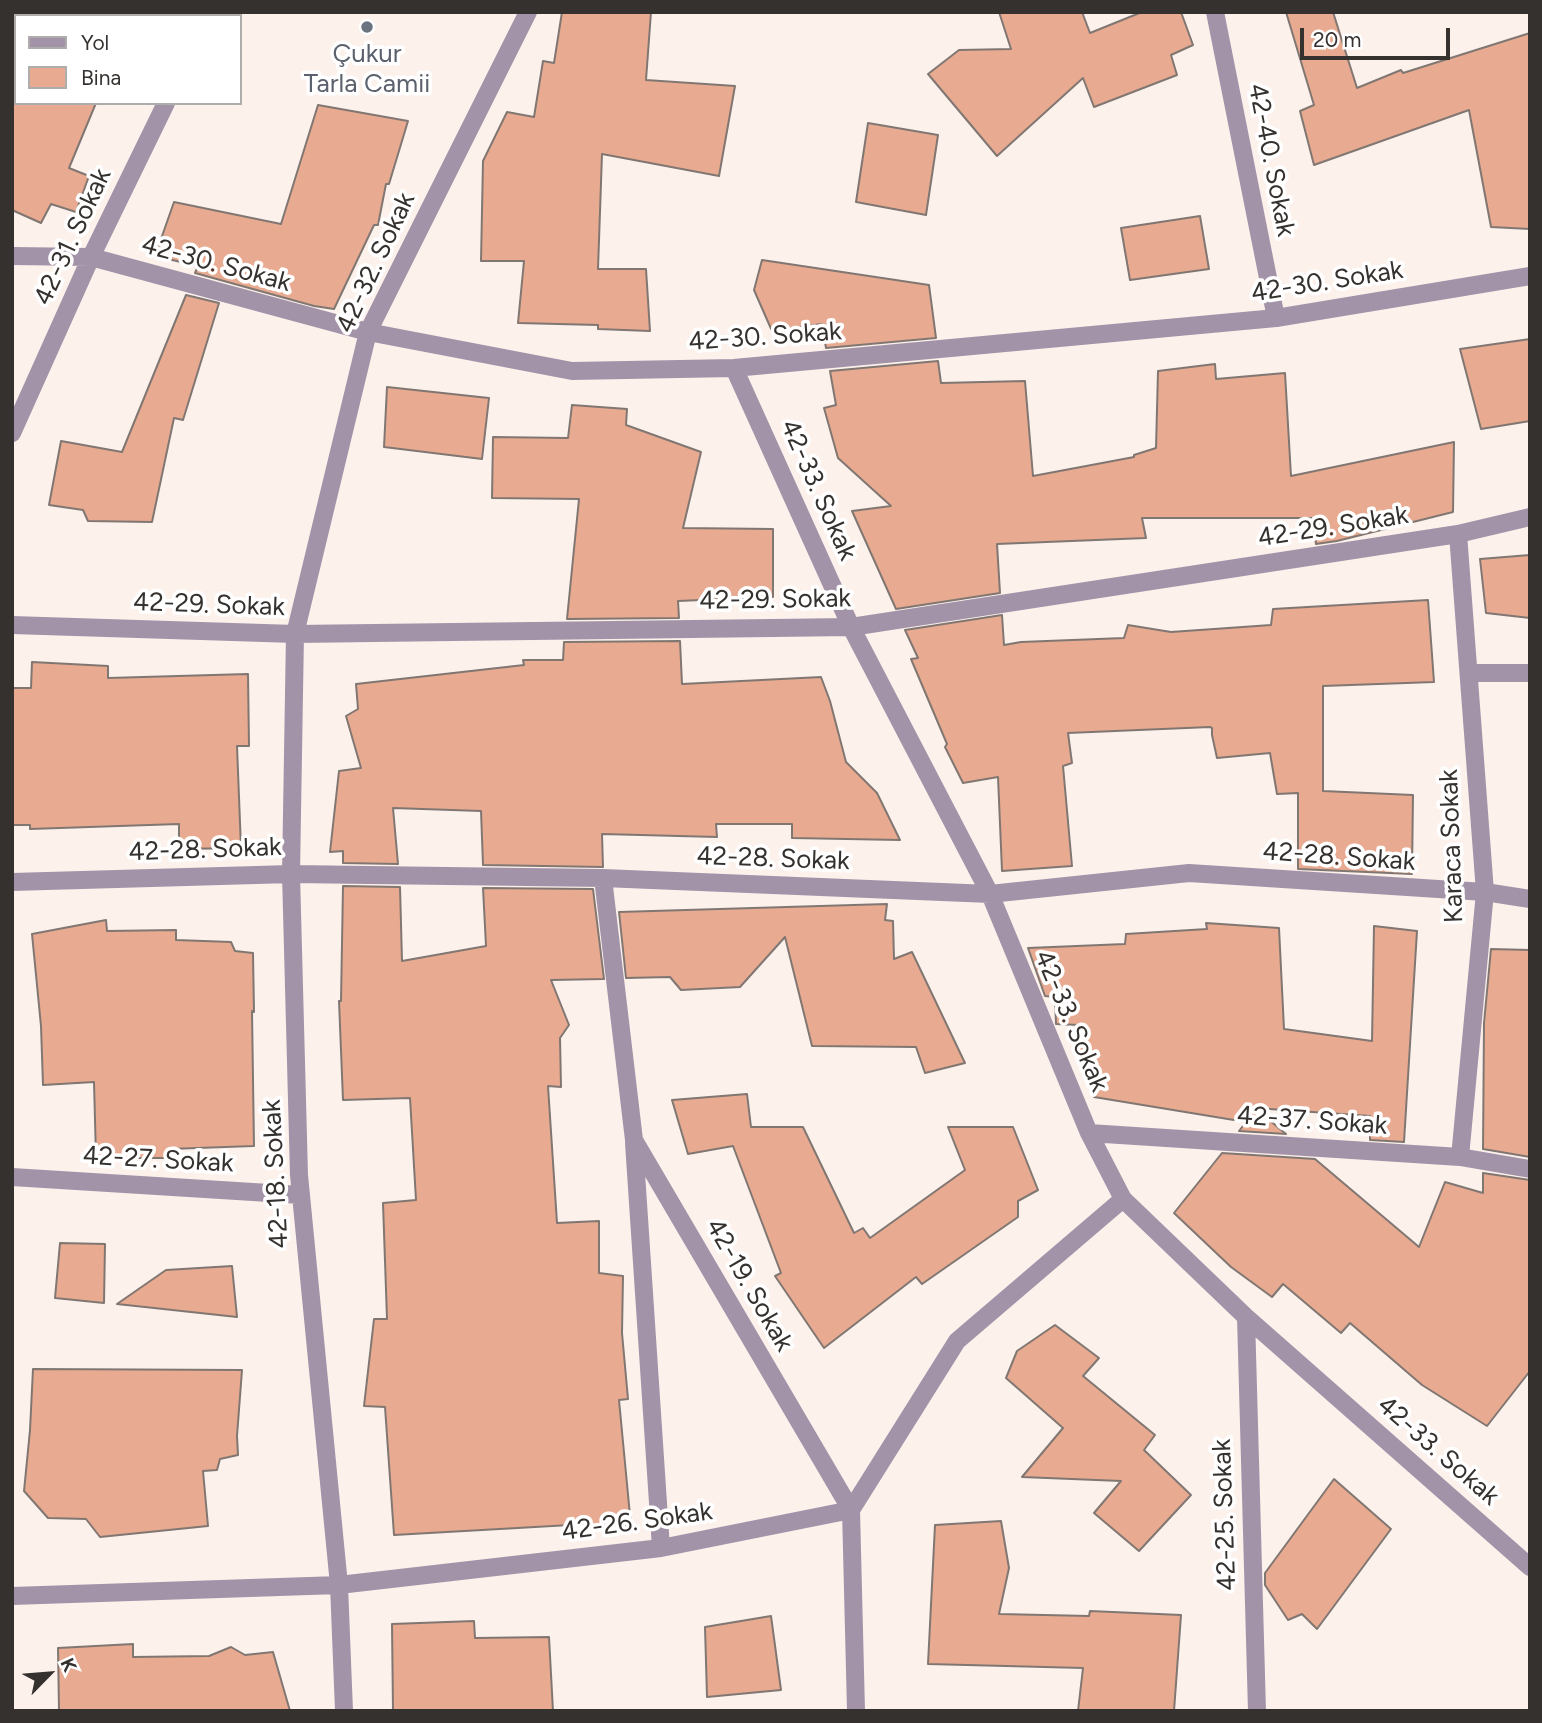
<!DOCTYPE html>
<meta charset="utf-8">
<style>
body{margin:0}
#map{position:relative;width:1542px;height:1723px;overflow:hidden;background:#fdf1ec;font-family:Figtree,sans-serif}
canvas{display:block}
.frame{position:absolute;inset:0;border:14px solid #35312f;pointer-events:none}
.legend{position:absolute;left:14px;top:14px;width:228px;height:91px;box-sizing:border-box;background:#fff;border:2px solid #aeadac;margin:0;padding:9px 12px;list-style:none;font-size:21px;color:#35312f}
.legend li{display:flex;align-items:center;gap:14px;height:35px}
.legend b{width:35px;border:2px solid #aeadac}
.north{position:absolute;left:14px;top:1639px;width:70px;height:70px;-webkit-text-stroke:5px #fff;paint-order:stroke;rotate:65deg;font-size:19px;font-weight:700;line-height:28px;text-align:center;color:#35312f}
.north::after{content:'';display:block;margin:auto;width:24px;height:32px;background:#35312f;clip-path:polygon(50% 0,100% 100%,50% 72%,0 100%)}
.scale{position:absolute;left:1300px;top:28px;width:150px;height:32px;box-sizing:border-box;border:4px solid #35312f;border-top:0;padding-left:9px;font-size:21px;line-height:24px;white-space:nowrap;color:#35312f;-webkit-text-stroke:5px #fff;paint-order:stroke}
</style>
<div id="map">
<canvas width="1542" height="1723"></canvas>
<div class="frame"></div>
<ul class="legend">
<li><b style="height:9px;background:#a393a9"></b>Yol</li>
<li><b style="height:19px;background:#e8aa90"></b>Bina</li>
</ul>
<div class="north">K</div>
<div class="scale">20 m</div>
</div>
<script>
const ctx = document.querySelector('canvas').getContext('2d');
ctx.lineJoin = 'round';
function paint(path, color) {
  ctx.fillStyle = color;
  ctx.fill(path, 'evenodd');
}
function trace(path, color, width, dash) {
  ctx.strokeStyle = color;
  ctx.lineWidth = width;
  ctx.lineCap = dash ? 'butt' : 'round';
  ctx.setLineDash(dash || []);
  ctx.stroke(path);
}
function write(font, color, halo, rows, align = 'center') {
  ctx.font = font + ' Figtree,sans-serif';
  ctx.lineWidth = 7;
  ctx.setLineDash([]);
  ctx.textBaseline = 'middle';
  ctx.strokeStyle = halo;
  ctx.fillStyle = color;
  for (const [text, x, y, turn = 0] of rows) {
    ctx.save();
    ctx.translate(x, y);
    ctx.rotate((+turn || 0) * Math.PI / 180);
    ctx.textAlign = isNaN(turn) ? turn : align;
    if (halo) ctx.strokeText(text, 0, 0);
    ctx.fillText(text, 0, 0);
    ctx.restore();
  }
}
const building = new Path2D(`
 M 562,12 L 651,12 L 646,80 L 735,86 L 719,176 L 602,154 L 598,269 L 646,269 L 650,331 L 598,329 L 598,325 L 518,323 L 524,261 L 481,261 L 483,161 L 507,112 L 534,117 L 543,61 L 554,63 Z
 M 999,12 L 1082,12 L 1090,33 L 1142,12 L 1181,12 L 1193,45 L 1171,55 L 1177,75 L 1094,107 L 1083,78 L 997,156 L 928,74 L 959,50 L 1011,49 Z
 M 1286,12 L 1333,12 L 1357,88 L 1401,70 L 1403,73 L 1530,33 L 1530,229 L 1491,227 L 1469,110 L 1314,165 L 1300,111 L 1314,105 Z
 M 12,103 L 96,103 L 69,168 L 89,176 L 76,212 L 51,204 L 41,223 L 12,210 Z
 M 318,105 L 408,121 L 389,184 L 386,184 L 378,225 L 374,225 L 334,309 L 314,306 L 195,273 L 198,266 L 155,256 L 174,202 L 281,224 Z
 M 868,123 L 938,135 L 926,215 L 856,202 Z
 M 1200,216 L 1209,269 L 1130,280 L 1121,228 Z
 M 762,260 L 929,285 L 936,338 L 826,348 L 822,324 L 772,331 L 754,290 Z
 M 186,295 L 219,303 L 183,420 L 174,418 L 152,522 L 88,521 L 83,510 L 49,505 L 61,441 L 122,452 Z
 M 1530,339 L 1530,421 L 1481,429 L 1460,349 Z
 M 938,361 L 941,383 L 1025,381 L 1033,476 L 1134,457 L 1134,455 L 1156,448 L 1158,371 L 1215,364 L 1216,379 L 1285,373 L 1291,476 L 1454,442 L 1453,512 L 1337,541 L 1316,544 L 1312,518 L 1142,518 L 1146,538 L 997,544 L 1000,593 L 896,609 L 852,511 L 891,506 L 838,458 L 824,408 L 836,405 L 830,371 Z
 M 387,387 L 489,398 L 482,459 L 384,447 Z
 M 572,405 L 627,409 L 626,425 L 701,452 L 683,528 L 773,529 L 773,597 L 678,601 L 679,618 L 567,619 L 579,499 L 492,498 L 493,437 L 568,438 Z
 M 1530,555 L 1530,618 L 1486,613 L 1480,559 Z
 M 1428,600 L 1434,682 L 1323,686 L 1323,791 L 1413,795 L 1412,874 L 1298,869 L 1298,793 L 1277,794 L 1270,753 L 1217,758 L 1212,735 L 1212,728 L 1210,727 L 1068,733 L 1072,763 L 1063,766 L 1072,866 L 1002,871 L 998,777 L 963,783 L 945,747 L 947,744 L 911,659 L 918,658 L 905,630 L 1002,615 L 1004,645 L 1021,642 L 1124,638 L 1128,625 L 1171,632 L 1271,625 L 1273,609 Z
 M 680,641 L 682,684 L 821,677 L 830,701 L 846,762 L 877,793 L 900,840 L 792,838 L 792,824 L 716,824 L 717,837 L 602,834 L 603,867 L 483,865 L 481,811 L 393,808 L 398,864 L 343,863 L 343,851 L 330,852 L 339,771 L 361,768 L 346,716 L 358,709 L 356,684 L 524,665 L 523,660 L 563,660 L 564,642 Z
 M 32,662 L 108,666 L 108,678 L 248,674 L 249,746 L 237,746 L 241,848 L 179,849 L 179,824 L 30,829 L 30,825 L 12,825 L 12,688 L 31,688 Z
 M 343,886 L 400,887 L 402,961 L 486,946 L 483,888 L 593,889 L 604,979 L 551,980 L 569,1025 L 560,1038 L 561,1087 L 548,1086 L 557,1223 L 599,1221 L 599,1273 L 623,1276 L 622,1333 L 628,1399 L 619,1400 L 631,1526 L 588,1526 L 588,1524 L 394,1535 L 385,1407 L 364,1406 L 374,1319 L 387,1319 L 383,1203 L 416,1200 L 410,1098 L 343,1100 L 339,1001 L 341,1001 Z
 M 887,904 L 885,920 L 893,921 L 894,959 L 912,952 L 965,1063 L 925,1073 L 916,1047 L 812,1046 L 785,937 L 740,987 L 681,990 L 670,977 L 626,978 L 619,912 Z
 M 106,920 L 107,931 L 176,930 L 176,940 L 231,942 L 235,951 L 253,953 L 254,1012 L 252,1011 L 254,1146 L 169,1149 L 168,1158 L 96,1158 L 94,1082 L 43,1085 L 41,1026 L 32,934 Z
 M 1206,923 L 1279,928 L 1284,1029 L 1372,1041 L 1374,926 L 1417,931 L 1404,1142 L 1370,1140 L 1370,1116 L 1255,1108 L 1286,1134 L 1239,1131 L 1246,1122 L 1094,1097 L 1087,1057 L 1075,1051 L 1078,1025 L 1056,1024 L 1055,997 L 1045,996 L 1028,948 L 1125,944 L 1126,934 L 1207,929 Z
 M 1491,949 L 1530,950 L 1530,1157 L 1483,1149 L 1484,1023 Z
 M 747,1094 L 751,1127 L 803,1127 L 854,1233 L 863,1228 L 870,1238 L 965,1170 L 948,1127 L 1013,1127 L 1038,1190 L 1018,1201 L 1018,1217 L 922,1284 L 916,1277 L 824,1348 L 775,1276 L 781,1273 L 733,1146 L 688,1154 L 672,1100 Z
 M 1222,1153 L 1315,1159 L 1419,1247 L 1445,1182 L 1483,1193 L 1483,1173 L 1530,1180 L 1530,1371 L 1487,1426 L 1422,1385 L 1350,1323 L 1341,1333 L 1283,1284 L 1272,1297 L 1231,1267 L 1174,1213 Z
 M 60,1243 L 105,1244 L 104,1303 L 55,1298 Z
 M 232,1266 L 237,1317 L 117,1304 L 166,1270 Z
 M 1055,1325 L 1099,1358 L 1083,1376 L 1155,1435 L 1144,1450 L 1191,1495 L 1139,1551 L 1094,1513 L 1121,1481 L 1022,1477 L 1063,1428 L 1006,1378 L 1017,1351 Z
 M 33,1369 L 242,1370 L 237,1436 L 238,1455 L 220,1459 L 217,1470 L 203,1471 L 208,1526 L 100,1537 L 86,1519 L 48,1518 L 24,1491 L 30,1430 Z
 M 1334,1479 L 1391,1529 L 1317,1629 L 1302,1614 L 1288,1620 L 1265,1585 L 1265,1573 Z
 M 1001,1521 L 1009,1568 L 999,1614 L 1089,1616 L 1090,1611 L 1181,1615 L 1174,1711 L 1078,1711 L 1083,1668 L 928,1664 L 935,1525 Z
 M 771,1616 L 781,1690 L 707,1697 L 705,1627 Z
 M 474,1621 L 475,1638 L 549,1637 L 553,1711 L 393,1711 L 392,1624 Z
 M 133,1644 L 133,1657 L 209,1656 L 231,1647 L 245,1655 L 273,1652 L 290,1711 L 59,1711 L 58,1648 Z`);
paint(building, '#e8aa90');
trace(building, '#817772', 2);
trace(new Path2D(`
 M 1215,12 L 1276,318
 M 211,16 L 213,12
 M 12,18 L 16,19
 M 12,256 L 91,257 L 368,332 L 572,371 L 734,368 L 1276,318 L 1530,276
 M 734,368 L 851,627 L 990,894 L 1089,1133 L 1123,1199 L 1246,1317 L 1530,1567
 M 12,433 L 91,257 L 166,103
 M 1458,534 L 1485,892 L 1460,1157
 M 12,625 L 295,634 L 851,627 L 1458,534 L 1530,517
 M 1469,673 L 1530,673
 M 603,878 L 634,1140 L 851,1510 L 856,1711
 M 12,882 L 291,874 L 603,878 L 990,894 L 1189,873 L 1485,892 L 1530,899
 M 1089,1133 L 1460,1157 L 1530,1169
 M 634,1143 L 661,1548
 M 12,1177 L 301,1195
 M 1246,1317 L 1257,1711
 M 12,1596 L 339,1585 L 661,1548 L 851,1510 L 957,1341 L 1123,1199
 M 344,1711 L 339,1585 L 299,1175 L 291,874 L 295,634 L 368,332 L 528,12`), '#a393a9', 18);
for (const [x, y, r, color] of [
 [367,27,7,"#6b7280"]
]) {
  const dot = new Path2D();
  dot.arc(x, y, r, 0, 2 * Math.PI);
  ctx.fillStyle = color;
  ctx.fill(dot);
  trace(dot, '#fff', 2.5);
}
write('26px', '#5b616d', '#fff', [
 ["Çukur",367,54],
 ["Tarla Camii",367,84]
]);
write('26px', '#35312f', '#fff', [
 ["42-40. Sokak",1271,160,79],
 ["42-31. Sokak",73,237,-65],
 ["42-32. Sokak",376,263,-65],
 ["42-30. Sokak",216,264,15],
 ["42-30. Sokak",1327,282,-9],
 ["42-30. Sokak",765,337,-4],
 ["42-33. Sokak",818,490,66],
 ["42-29. Sokak",1333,527,-9],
 ["42-29. Sokak",775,600,-1],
 ["42-29. Sokak",209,605,2],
 ["Karaca Sokak",1452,846,-92],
 ["42-28. Sokak",205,850,-2],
 ["42-28. Sokak",1339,857,4],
 ["42-28. Sokak",773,859,2],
 ["42-33. Sokak",1071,1021,67],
 ["42-37. Sokak",1312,1121,4],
 ["42-27. Sokak",158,1160,3],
 ["42-18. Sokak",276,1174,-93],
 ["42-19. Sokak",749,1285,60],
 ["42-33. Sokak",1438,1451,41],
 ["42-25. Sokak",1225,1515,-92],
 ["42-26. Sokak",637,1522,-8]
]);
</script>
